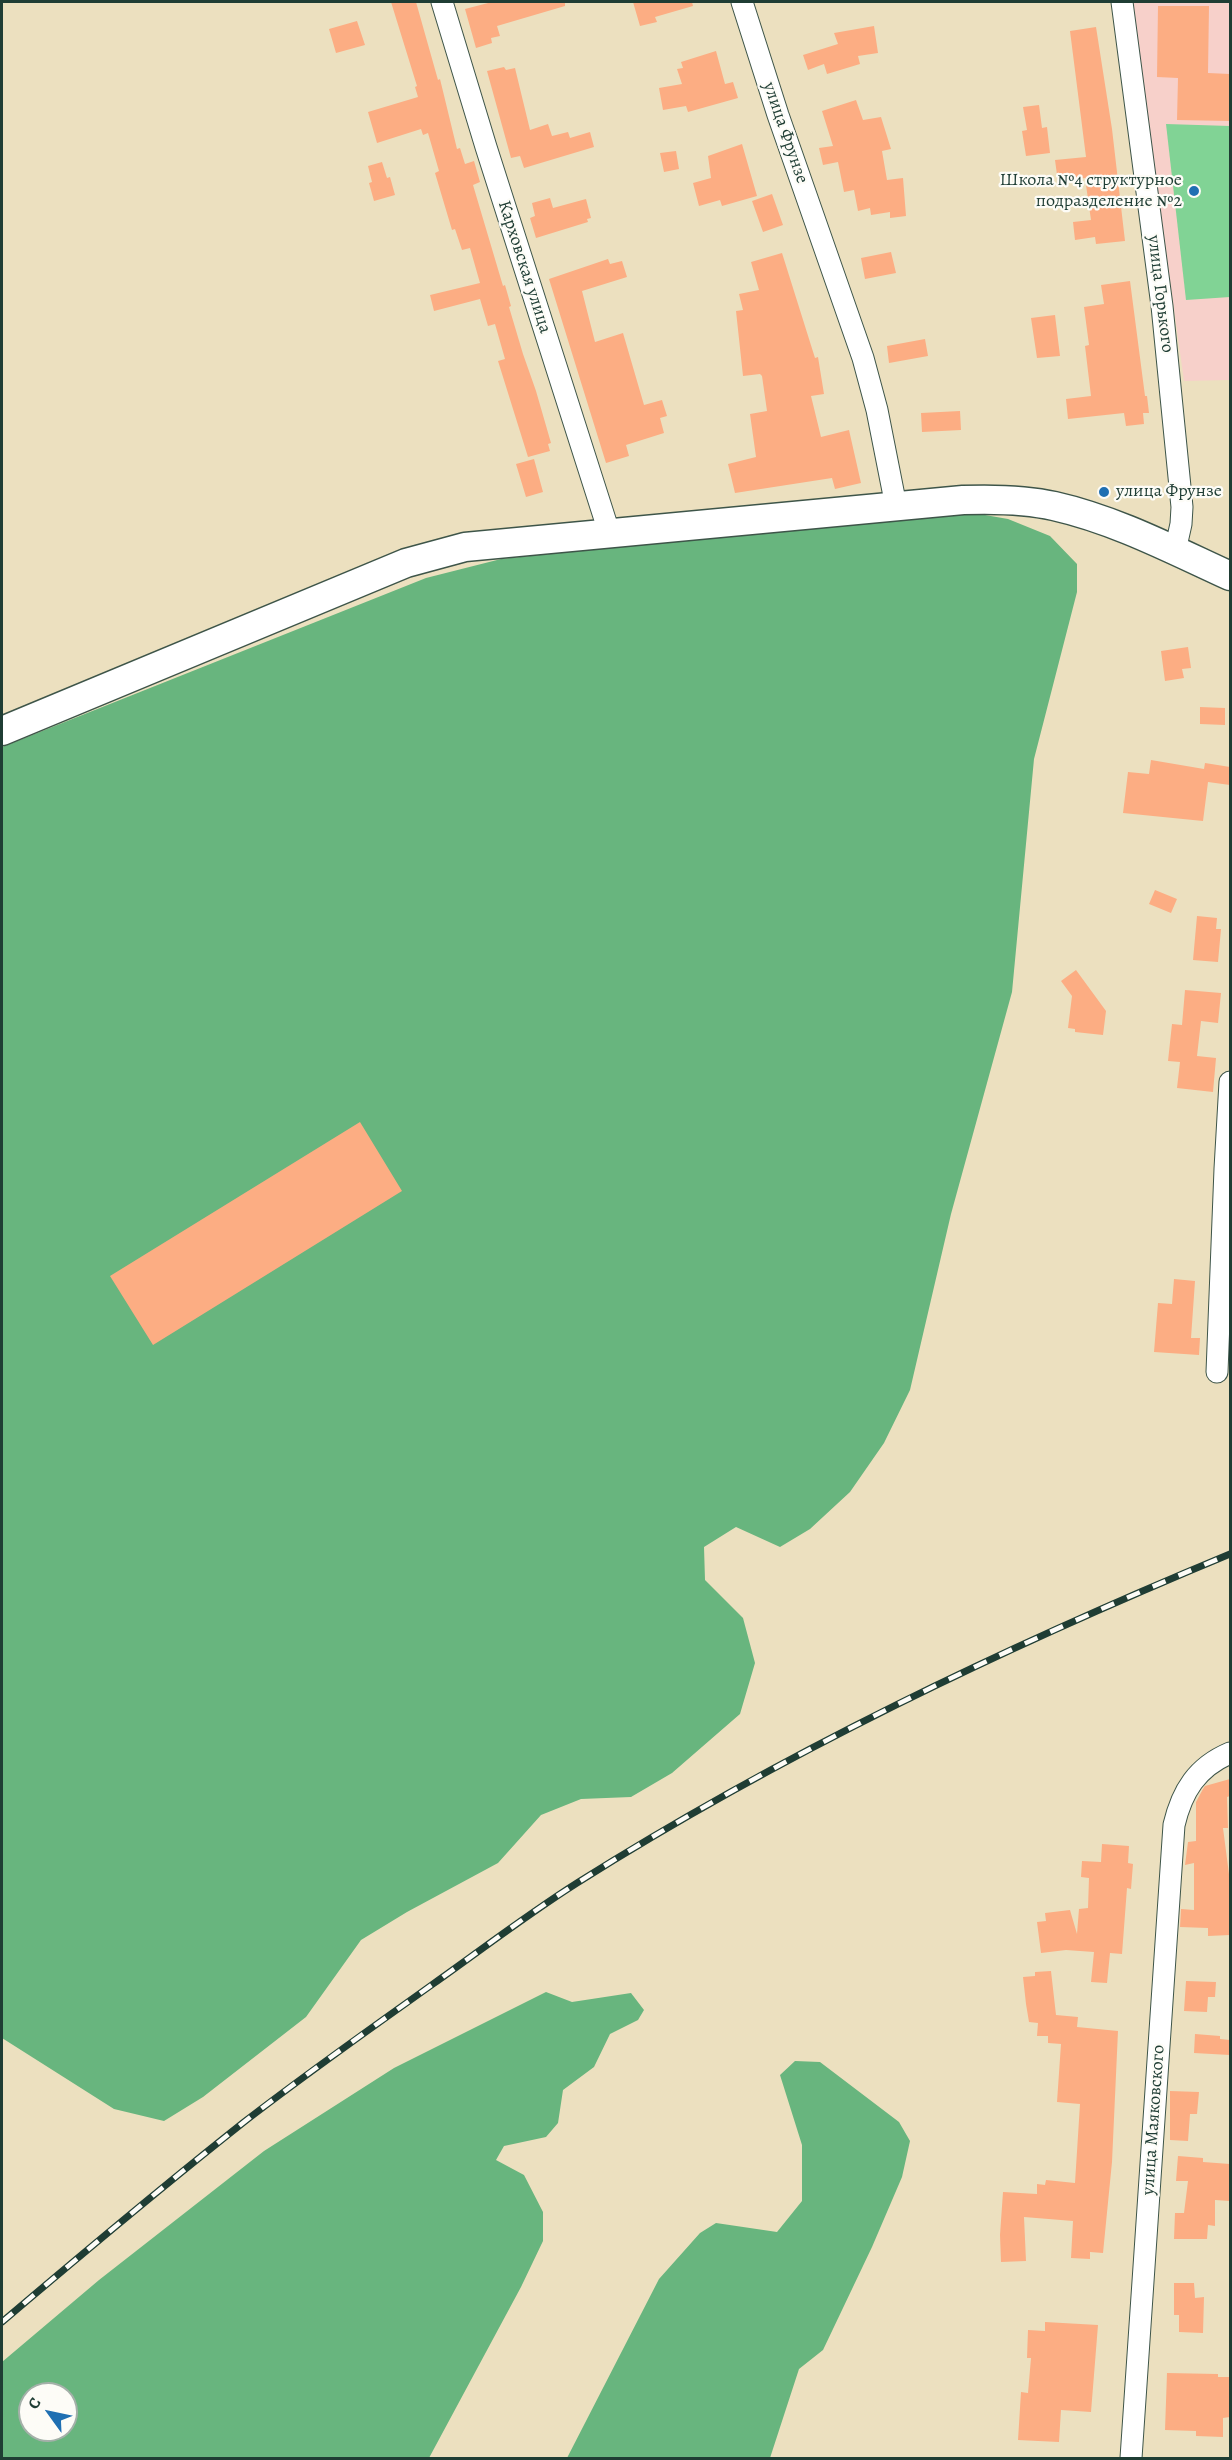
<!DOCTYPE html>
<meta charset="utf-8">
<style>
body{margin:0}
#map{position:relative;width:1232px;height:2460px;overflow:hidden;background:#ece0bf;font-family:Alegreya,serif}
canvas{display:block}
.frame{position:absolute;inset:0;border:3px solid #1f3d34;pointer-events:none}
.north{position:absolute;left:18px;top:2382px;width:60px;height:60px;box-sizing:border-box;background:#fdfcf7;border:2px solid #a4b0a9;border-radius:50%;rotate:303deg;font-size:16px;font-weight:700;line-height:24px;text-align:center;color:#1f3d34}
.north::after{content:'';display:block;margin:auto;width:21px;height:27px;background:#1f6fb2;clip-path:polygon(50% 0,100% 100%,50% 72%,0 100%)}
</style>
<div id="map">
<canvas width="1232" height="2460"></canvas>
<div class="frame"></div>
<div class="north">С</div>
</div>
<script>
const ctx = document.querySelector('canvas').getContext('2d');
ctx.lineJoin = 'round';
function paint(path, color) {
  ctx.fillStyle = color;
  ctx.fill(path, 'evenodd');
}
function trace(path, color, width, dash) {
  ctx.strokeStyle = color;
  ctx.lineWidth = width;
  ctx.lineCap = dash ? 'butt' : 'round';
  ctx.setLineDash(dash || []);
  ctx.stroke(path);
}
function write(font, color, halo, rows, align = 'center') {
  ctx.font = font + ' Alegreya,serif';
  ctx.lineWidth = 4.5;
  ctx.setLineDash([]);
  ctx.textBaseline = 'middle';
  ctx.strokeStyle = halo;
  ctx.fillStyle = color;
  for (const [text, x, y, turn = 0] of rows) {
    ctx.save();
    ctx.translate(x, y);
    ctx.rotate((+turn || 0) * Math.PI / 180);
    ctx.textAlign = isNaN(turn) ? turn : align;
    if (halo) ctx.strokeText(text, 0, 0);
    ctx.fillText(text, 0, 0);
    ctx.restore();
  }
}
paint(new Path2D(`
 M 1131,2 L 1230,2 L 1230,380 L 1184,381 Z`), '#f7d0ca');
paint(new Path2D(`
 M 1166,124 L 1230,126 L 1230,297 L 1186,300 Z`), '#81d395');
paint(new Path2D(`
 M 962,511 L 1008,519 L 1050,536 L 1077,564 L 1077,592 L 1034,759 L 1012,992 L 951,1214 L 910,1390 L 884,1443 L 850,1492 L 810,1529 L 780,1547 L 736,1527 L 704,1547 L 705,1580 L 743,1618 L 755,1663 L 740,1714 L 672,1773 L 631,1797 L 581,1799 L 541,1815 L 498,1863 L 407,1912 L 361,1940 L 306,2017 L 203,2097 L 164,2121 L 114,2109 L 2,2038 L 2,747 L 426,578 L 501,559 Z
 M 546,1992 L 572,2002 L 631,1993 L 644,2010 L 638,2020 L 610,2034 L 594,2067 L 563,2090 L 558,2123 L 546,2137 L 504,2146 L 496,2160 L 524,2175 L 543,2212 L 543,2241 L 521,2287 L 429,2458 L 2,2458 L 2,2362 L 99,2280 L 264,2151 L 394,2068 ZM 30,2394 L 66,2394 L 66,2430 L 30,2430 Z
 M 795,2061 L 820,2062 L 899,2122 L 910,2141 L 902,2177 L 872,2247 L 823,2350 L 799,2369 L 770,2458 L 567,2458 L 659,2279 L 700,2233 L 716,2223 L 777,2232 L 802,2201 L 802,2145 L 780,2075 Z`), '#68b57e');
paint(new Path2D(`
 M 391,2 L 416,2 L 438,80 L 440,79 L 457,149 L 460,148 L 465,164 L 474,161 L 480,182 L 473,185 L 503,286 L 505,285 L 511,306 L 509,307 L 523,354 L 536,391 L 551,443 L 548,444 L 550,451 L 528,457 L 498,361 L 505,359 L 495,324 L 488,326 L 480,299 L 434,311 L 430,295 L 480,283 L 470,248 L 462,250 L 455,229 L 452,230 L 435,173 L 439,171 L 428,133 L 423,135 L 421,129 L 377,143 L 368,112 L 418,97 L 415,87 L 417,86 Z
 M 492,2 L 565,2 L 565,6 L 497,26 L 500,36 L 491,38 L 492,43 L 476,48 L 465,9 Z
 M 633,2 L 692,2 L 693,6 L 655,17 L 657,22 L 640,26 Z
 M 1158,6 L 1209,6 L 1208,73 L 1230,74 L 1230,121 L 1177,120 L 1178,78 L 1157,77 Z
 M 357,21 L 365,45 L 336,53 L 329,29 Z
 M 874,26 L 878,53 L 858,56 L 860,64 L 827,74 L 824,64 L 808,70 L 803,55 L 838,44 L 834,33 Z
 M 1096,27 L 1112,129 L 1125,241 L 1096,244 L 1095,237 L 1075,240 L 1073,222 L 1091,220 L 1085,178 L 1058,182 L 1055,160 L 1086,157 L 1070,31 Z
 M 716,51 L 725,84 L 733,82 L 738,98 L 688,112 L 686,106 L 663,110 L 659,88 L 682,84 L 677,69 L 683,68 L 681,62 Z
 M 504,67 L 506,70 L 515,68 L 530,130 L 548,124 L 552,136 L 568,132 L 570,138 L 590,132 L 594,147 L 524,168 L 520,156 L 511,158 L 487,71 Z
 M 856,100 L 863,120 L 881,117 L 891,149 L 882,151 L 887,180 L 903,178 L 906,216 L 890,218 L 890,212 L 871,215 L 870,208 L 858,211 L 854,190 L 844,192 L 838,162 L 823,165 L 819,148 L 833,146 L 822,111 Z
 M 1039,105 L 1042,128 L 1047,127 L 1050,153 L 1026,156 L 1022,131 L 1027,130 L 1023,107 Z
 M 742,144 L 757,196 L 722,206 L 720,200 L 699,206 L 693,183 L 711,178 L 708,156 Z
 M 676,151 L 679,169 L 664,172 L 660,153 Z
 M 382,162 L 387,178 L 390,177 L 395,195 L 374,201 L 369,183 L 372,182 L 368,166 Z
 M 772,194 L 783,225 L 763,232 L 752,201 Z
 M 550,198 L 553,208 L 586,199 L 591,218 L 587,219 L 588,222 L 536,238 L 530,218 L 535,216 L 532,203 Z
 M 891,252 L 896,273 L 865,279 L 861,258 Z
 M 782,253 L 815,358 L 818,357 L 824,394 L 811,396 L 821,437 L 849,430 L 861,483 L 835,489 L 832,478 L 735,493 L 728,464 L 756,457 L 750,414 L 767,411 L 762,376 L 760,374 L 743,376 L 736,311 L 743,310 L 739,294 L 759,290 L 751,262 Z
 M 608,259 L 610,264 L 622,261 L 627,277 L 582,291 L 595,342 L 623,333 L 644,405 L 662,400 L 667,416 L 660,418 L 664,433 L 626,445 L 629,456 L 606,463 L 549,279 Z
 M 1130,281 L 1145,396 L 1147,396 L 1149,413 L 1143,413 L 1144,424 L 1126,426 L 1124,413 L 1068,419 L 1066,399 L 1091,396 L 1085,346 L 1089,345 L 1084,307 L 1104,304 L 1101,285 Z
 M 1055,315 L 1060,356 L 1037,358 L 1031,318 Z
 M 925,339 L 928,356 L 889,363 L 887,346 Z
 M 960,411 L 961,430 L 922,432 L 921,413 Z
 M 534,459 L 543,492 L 526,497 L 516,464 Z
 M 1188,647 L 1191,668 L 1182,669 L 1184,678 L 1165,681 L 1161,651 Z
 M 1200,707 L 1225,708 L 1225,725 L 1200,724 Z
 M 1151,760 L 1204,769 L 1205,763 L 1230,767 L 1230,785 L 1208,782 L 1203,821 L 1123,813 L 1128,772 L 1149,774 Z
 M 1155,890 L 1177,899 L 1171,913 L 1149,904 Z
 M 1197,916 L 1217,918 L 1216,929 L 1221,929 L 1218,962 L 1193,960 Z
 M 1076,970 L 1106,1011 L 1103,1035 L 1075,1032 L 1075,1029 L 1068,1028 L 1072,996 L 1061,981 Z
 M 1185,990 L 1221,993 L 1218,1023 L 1201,1021 L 1197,1056 L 1216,1058 L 1213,1092 L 1177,1088 L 1180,1062 L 1168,1061 L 1172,1024 L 1182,1025 Z
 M 360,1122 L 402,1191 L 153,1345 L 110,1276 Z
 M 1174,1279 L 1195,1281 L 1191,1338 L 1200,1338 L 1199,1355 L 1154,1352 L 1158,1303 L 1172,1304 Z
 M 1230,1779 L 1230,1796 L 1227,1797 L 1228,1828 L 1223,1828 L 1230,1882 L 1230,1935 L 1208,1936 L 1208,1928 L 1180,1927 L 1181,1909 L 1194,1910 L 1194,1863 L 1185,1865 L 1188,1842 L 1196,1841 L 1196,1802 L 1203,1789 L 1205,1786 Z
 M 1102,1844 L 1129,1846 L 1128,1863 L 1133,1864 L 1131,1889 L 1127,1888 L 1122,1954 L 1110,1953 L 1107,1983 L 1091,1982 L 1094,1952 L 1066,1950 L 1041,1953 L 1037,1922 L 1046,1921 L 1045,1913 L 1070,1910 L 1077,1934 L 1079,1909 L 1088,1908 L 1089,1878 L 1081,1877 L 1082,1861 L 1101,1862 Z
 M 1051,1971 L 1056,2015 L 1078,2017 L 1077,2027 L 1118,2031 L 1112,2162 L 1103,2253 L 1090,2252 L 1090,2259 L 1071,2258 L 1073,2221 L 1024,2217 L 1026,2261 L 1001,2262 L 1000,2235 L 1003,2192 L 1037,2194 L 1037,2184 L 1045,2185 L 1046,2180 L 1075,2183 L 1080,2104 L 1057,2102 L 1061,2044 L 1048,2043 L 1048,2036 L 1037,2036 L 1038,2023 L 1029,2022 L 1026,2004 L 1023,1977 L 1035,1976 L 1035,1972 Z
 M 1186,1981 L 1216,1982 L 1215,1997 L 1208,1997 L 1207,2012 L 1184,2011 Z
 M 1195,2034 L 1220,2036 L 1220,2039 L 1230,2040 L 1230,2055 L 1194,2053 Z
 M 1170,2091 L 1199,2092 L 1197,2114 L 1190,2114 L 1188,2141 L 1170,2140 Z
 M 1178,2156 L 1203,2158 L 1203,2162 L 1230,2164 L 1230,2201 L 1215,2200 L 1215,2226 L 1208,2225 L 1207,2239 L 1174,2239 L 1175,2213 L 1184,2213 L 1188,2181 L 1176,2181 Z
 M 1174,2283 L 1194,2283 L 1195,2298 L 1204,2297 L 1203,2333 L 1179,2332 L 1179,2315 L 1174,2315 Z
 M 1045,2322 L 1098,2325 L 1091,2412 L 1061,2410 L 1059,2442 L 1018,2440 L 1021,2392 L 1028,2393 L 1031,2358 L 1027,2358 L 1028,2330 L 1045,2331 Z
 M 1167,2373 L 1218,2374 L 1218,2377 L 1230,2377 L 1230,2417 L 1223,2418 L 1223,2437 L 1196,2436 L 1196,2431 L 1165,2430 Z`), '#fcad83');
const street = new Path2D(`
 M 442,2 L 486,147 L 609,532
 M 742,2 L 778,115 L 863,358 L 877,410 L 896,506
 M 1122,2 L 1162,306 L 1182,507 L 1181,524 L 1175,551
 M 1217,1372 L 1225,1169 L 1230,1082
 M 1131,2458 L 1174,1825 C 1182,1791 1197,1767 1230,1753`);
const secondary = new Path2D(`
 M 2,731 L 406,563 L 465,547 L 963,500 C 993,499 1024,499 1054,506 C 1116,520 1173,550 1230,576`);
trace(street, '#3e5549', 23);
trace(secondary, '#3e5549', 31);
trace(street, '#fff', 21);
trace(secondary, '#fff', 28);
const rail = new Path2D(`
 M 2,2322 C 82,2254 162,2187 244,2122 C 306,2074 370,2029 433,1984 C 481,1950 528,1914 577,1883 C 783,1753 1006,1647 1230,1554`);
trace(rail, '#1f3d34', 7);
trace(rail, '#fdfcf7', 4.5, [14]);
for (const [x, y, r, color] of [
 [1194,191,6,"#1f6fb2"],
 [1104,492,6,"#1f6fb2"]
]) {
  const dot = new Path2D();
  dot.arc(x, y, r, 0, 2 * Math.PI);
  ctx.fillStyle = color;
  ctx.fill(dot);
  trace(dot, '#fdfcf7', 2);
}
write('18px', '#1f3d34', '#fdfcf7', [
 ["улица Фрунзе",785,133,71],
 ["Карховская улица",524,267,72],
 ["улица Горького",1160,294,83],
 ["улица Маяковского",1154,2120,-86]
]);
write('18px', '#1f3d34', '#fdfcf7', [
 ["Школа №4 структурное",1182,181],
 ["подразделение №2",1182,202],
 ["улица Фрунзе",1116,492,"left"]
], 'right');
</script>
